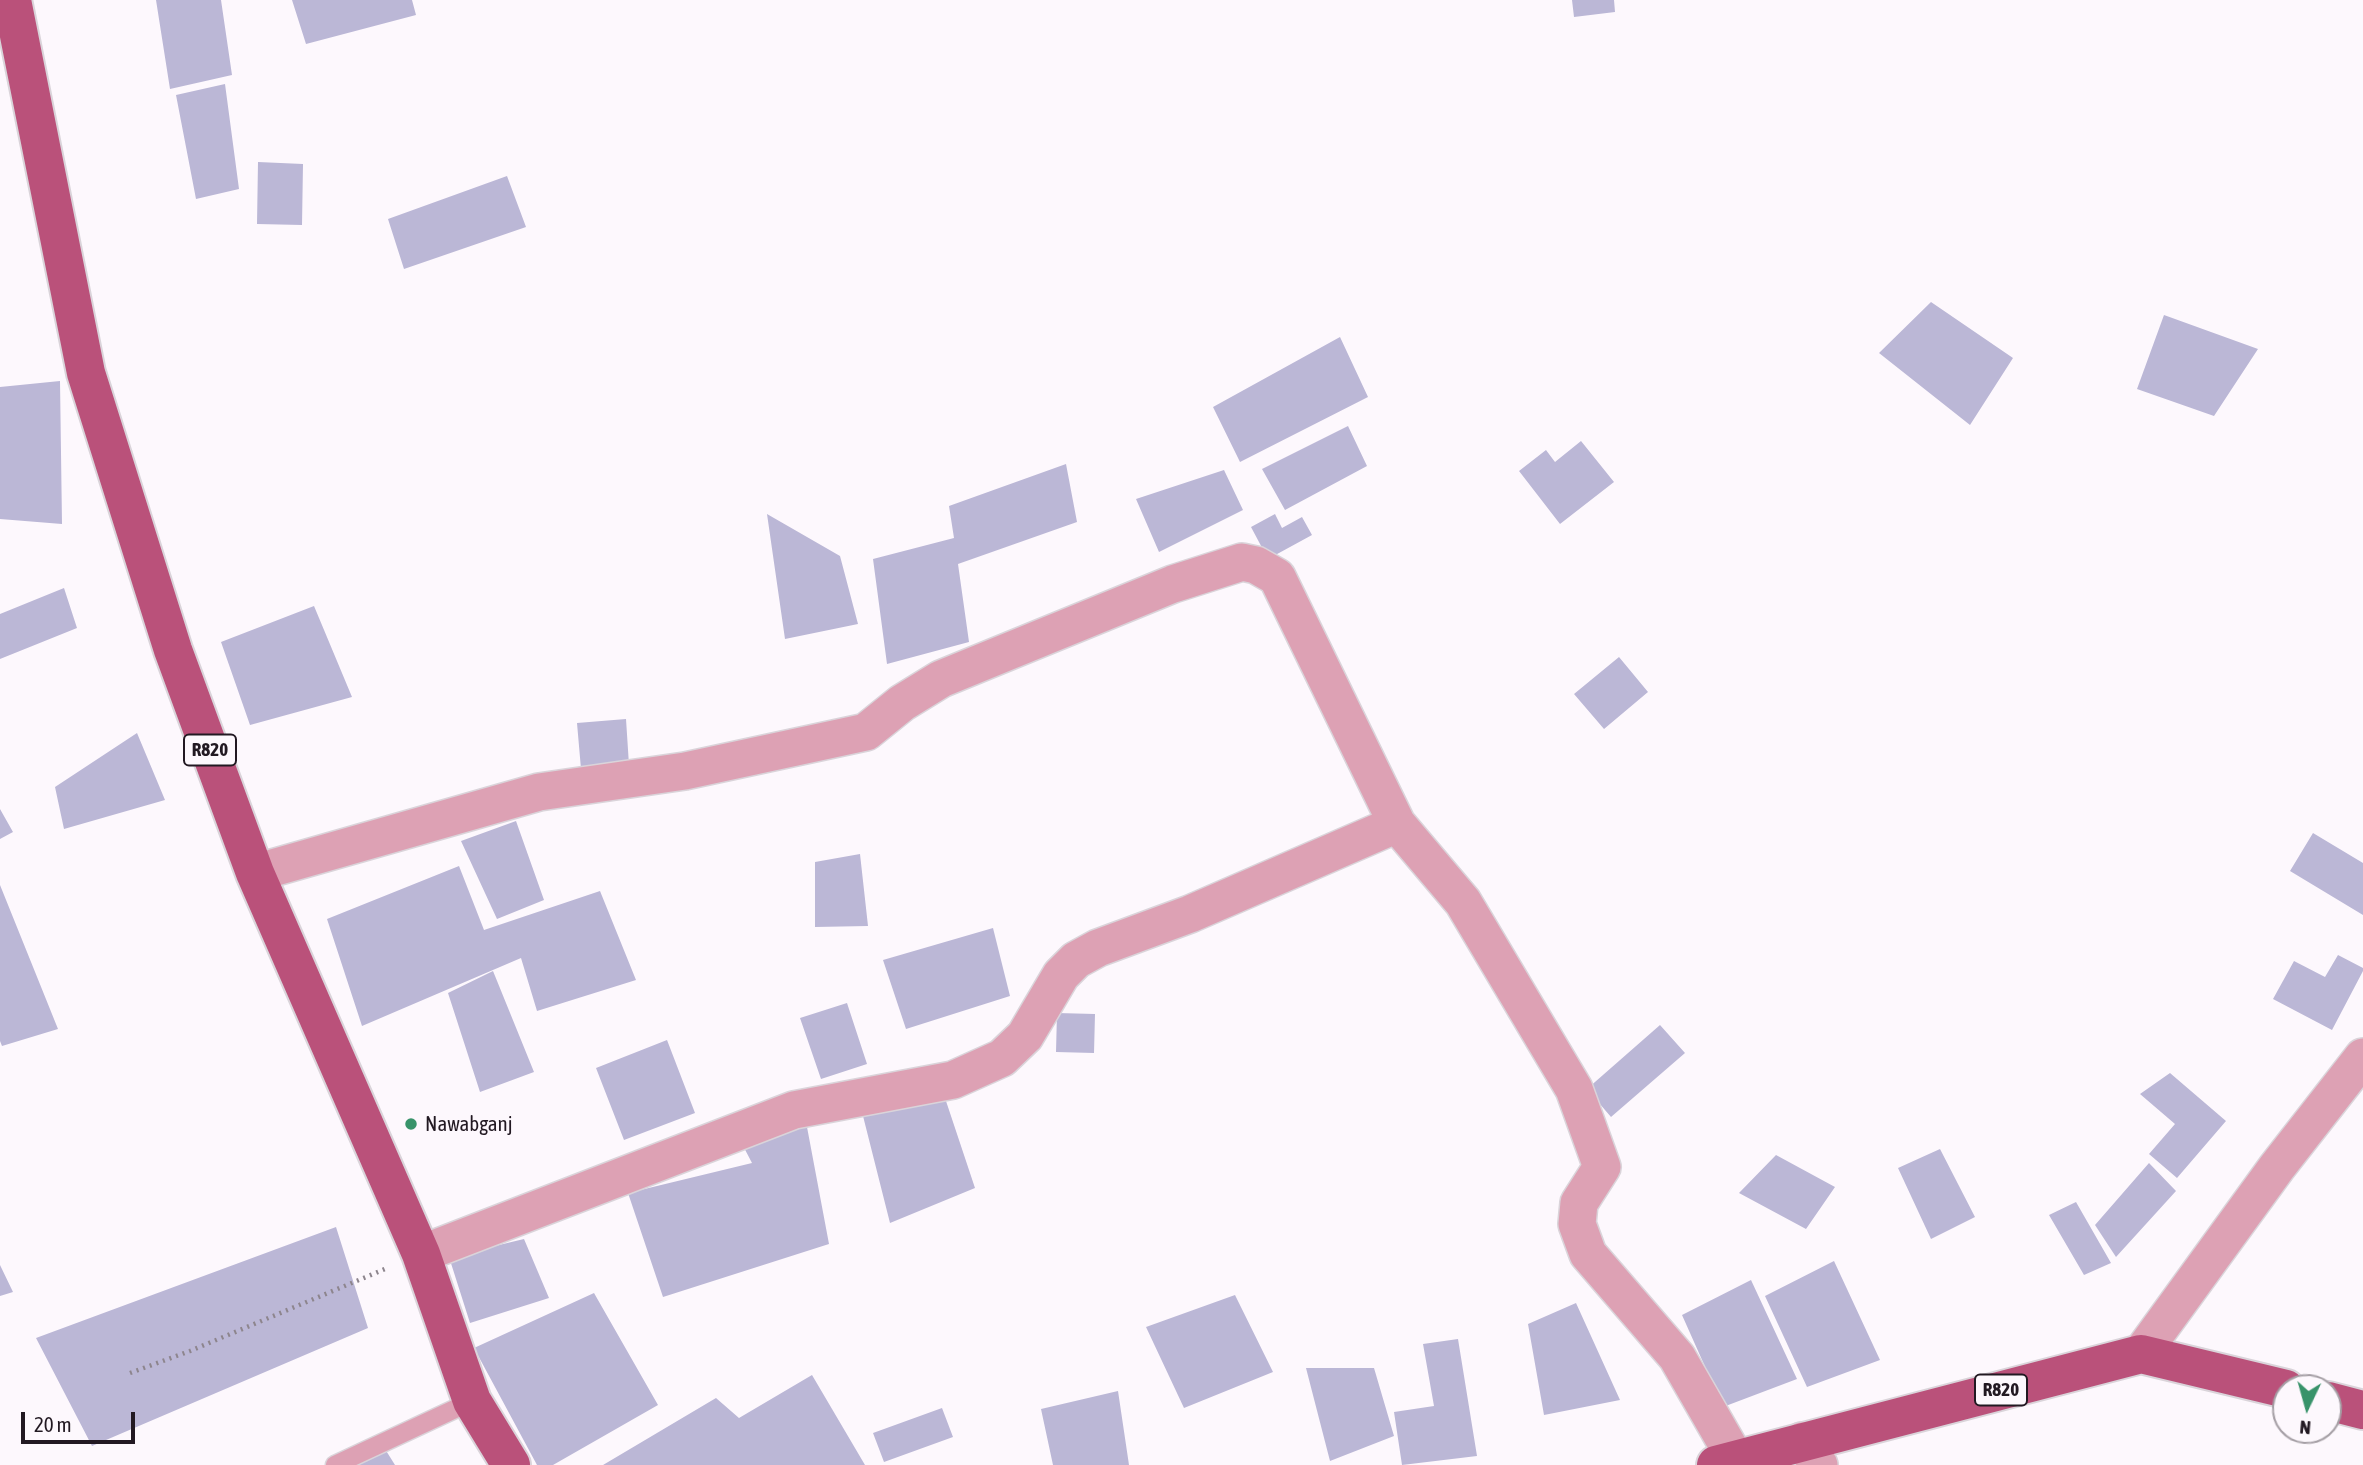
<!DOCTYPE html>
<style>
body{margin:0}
#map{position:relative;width:2363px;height:1465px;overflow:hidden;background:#fdf8fd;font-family:"Asap Condensed",sans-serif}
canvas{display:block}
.north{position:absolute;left:2272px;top:1374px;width:70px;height:70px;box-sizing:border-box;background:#fdf8fd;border:2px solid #a59fa5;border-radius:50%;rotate:185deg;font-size:19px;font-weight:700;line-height:28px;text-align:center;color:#221922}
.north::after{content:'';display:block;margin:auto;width:24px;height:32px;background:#38936a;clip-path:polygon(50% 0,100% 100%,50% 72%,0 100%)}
.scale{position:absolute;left:21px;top:1412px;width:114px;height:32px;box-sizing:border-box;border:4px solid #221922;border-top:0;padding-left:9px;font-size:21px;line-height:24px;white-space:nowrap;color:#221922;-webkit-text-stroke:5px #fdf8fd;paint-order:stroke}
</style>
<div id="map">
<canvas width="2363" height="1465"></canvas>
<div class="north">N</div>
<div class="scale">20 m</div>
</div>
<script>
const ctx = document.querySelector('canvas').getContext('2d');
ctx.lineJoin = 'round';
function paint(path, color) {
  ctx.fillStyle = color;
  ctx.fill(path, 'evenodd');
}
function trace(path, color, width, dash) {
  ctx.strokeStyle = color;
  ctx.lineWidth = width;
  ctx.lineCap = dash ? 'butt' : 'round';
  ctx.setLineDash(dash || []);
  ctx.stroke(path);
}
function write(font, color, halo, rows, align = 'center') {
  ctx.font = font + ' "Asap Condensed",sans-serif';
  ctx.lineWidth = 7;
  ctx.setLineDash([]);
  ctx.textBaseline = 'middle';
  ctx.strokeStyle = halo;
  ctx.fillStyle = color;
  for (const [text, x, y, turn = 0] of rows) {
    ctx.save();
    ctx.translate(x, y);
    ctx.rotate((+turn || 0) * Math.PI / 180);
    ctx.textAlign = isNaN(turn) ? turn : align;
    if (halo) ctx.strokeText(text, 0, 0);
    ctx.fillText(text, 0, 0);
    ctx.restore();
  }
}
paint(new Path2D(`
 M 156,0 L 221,0 L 232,75 L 170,89 Z
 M 292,0 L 412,0 L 416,15 L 306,44 Z
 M 1572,0 L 1614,0 L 1615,12 L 1574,17 Z
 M 225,84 L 239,189 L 196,199 L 176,95 Z
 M 258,162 L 303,164 L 302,225 L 257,224 Z
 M 507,176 L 526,227 L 404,269 L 388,219 Z
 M 1931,302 L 2013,358 L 1970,425 L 1879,353 Z
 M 2164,315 L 2258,349 L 2214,416 L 2137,389 Z
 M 1340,337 L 1368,397 L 1240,462 L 1213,407 Z
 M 60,381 L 62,524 L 0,519 L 0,387 Z
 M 1348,426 L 1367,466 L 1285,510 L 1262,469 Z
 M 1581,441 L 1614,482 L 1560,524 L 1519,471 L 1546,450 L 1555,462 Z
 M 1066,464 L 1077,522 L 958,564 L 969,642 L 887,664 L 873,559 L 954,538 L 949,506 Z
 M 1224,470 L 1243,510 L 1159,552 L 1136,499 Z
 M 767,514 L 840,556 L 858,624 L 785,639 Z
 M 1275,514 L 1282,528 L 1302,517 L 1312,535 L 1268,559 L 1251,527 Z
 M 64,588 L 77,628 L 0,659 L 0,614 Z
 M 314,606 L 352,697 L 250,725 L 221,642 Z
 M 1619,657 L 1648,692 L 1604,729 L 1574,694 Z
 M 626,719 L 629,765 L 581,769 L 577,723 Z
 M 137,733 L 165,800 L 64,829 L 55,787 Z
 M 0,809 L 13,832 L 0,839 Z
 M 516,821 L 544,900 L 497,919 L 461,841 Z
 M 2313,833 L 2363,863 L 2363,915 L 2290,871 Z
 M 860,854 L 868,926 L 815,927 L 815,862 Z
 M 459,866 L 484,930 L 600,891 L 636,980 L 537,1011 L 521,958 L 362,1026 L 327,919 Z
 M 0,885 L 58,1029 L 2,1046 L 0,1041 Z
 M 993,928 L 1010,996 L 906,1029 L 883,960 Z
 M 2338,955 L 2363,968 L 2363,971 L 2332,1030 L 2273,999 L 2294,961 L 2325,977 Z
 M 493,971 L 534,1072 L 480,1092 L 448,993 Z
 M 847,1003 L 867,1064 L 821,1079 L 800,1018 Z
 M 1057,1013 L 1095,1014 L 1094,1053 L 1056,1052 Z
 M 1660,1025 L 1685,1053 L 1611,1117 L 1587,1089 Z
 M 667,1040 L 695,1113 L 624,1140 L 596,1068 Z
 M 2170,1073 L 2226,1121 L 2177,1178 L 2149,1154 L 2175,1124 L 2140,1094 Z
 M 943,1092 L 975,1188 L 890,1223 L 863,1116 Z
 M 807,1127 L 829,1244 L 663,1297 L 628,1193 L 752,1163 L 740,1140 Z
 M 1940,1149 L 1975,1217 L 1931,1239 L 1898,1168 Z
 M 1776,1155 L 1835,1187 L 1806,1229 L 1739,1193 Z
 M 2149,1163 L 2176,1191 L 2116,1257 L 2095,1225 Z
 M 2076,1202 L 2111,1263 L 2084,1275 L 2049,1215 Z
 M 336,1227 L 368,1328 L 92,1446 L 36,1338 Z
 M 524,1239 L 549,1298 L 470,1323 L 449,1257 Z
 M 1834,1261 L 1880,1360 L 1807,1387 L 1765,1296 Z
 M 0,1265 L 13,1292 L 0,1296 Z
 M 1751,1280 L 1797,1379 L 1723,1407 L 1682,1315 Z
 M 594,1293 L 658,1405 L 553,1465 L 537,1465 L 474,1348 Z
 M 1235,1295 L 1273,1372 L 1184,1408 L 1146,1327 Z
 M 1576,1303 L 1620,1400 L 1544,1415 L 1528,1324 Z
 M 1458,1339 L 1477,1456 L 1402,1465 L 1394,1412 L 1434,1406 L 1423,1344 Z
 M 1306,1368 L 1374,1368 L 1394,1436 L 1330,1461 Z
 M 812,1375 L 865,1465 L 603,1465 L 716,1398 L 739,1418 Z
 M 1118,1391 L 1129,1465 L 1053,1465 L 1041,1409 Z
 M 942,1408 L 953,1437 L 884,1462 L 873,1433 Z
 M 385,1449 L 395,1465 L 357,1465 Z`), '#bbb7d6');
const service = new Path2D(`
 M 335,1465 L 472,1401`);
const minor = new Path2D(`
 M 255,873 L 539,792 L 685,771 L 866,732 L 902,703 L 941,679 L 1173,584 L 1242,562 L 1256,565 L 1277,577 L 1397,824 L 1463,902 L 1574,1089 L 1602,1167 L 1579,1203 L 1577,1224 L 1588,1254 L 1677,1357 L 1735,1458
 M 421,1254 L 794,1110 L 953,1080 L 1002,1058 L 1025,1036 L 1061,975 L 1076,960 L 1098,948 L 1190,914 L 1397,824
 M 2141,1354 L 2277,1167 L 2363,1057
 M 1802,1441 L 1819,1465`);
const primary = new Path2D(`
 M 12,0 L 86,373 L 173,650 L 255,873 L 421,1254 L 472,1401 L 511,1465
 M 2328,1401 L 2363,1410
 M 1716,1465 L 2141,1354 L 2286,1389`);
trace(service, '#dad4da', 21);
trace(minor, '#dad4da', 40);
trace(primary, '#dad4da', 42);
trace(new Path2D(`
 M 130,1373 L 190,1351 L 385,1269`), '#8d858d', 4.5, [2, 5]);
trace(service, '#dda1b4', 18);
trace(minor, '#dda1b4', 37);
trace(primary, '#ba517a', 38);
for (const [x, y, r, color] of [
 [411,1124,7,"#38936a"]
]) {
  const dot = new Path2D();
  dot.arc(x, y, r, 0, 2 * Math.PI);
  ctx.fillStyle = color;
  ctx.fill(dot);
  trace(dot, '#fdf8fd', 2.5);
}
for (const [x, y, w] of [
 [210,750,52],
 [2001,1390,52]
]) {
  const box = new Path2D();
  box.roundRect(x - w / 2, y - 15.5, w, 31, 5);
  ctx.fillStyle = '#fdf8fd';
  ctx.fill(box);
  trace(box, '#221922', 2);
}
write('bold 19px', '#221922', null, [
 ["R820",210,750],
 ["R820",2001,1390]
]);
write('21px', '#221922', '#fdf8fd', [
 ["Nawabganj",425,1124]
], 'left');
</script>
